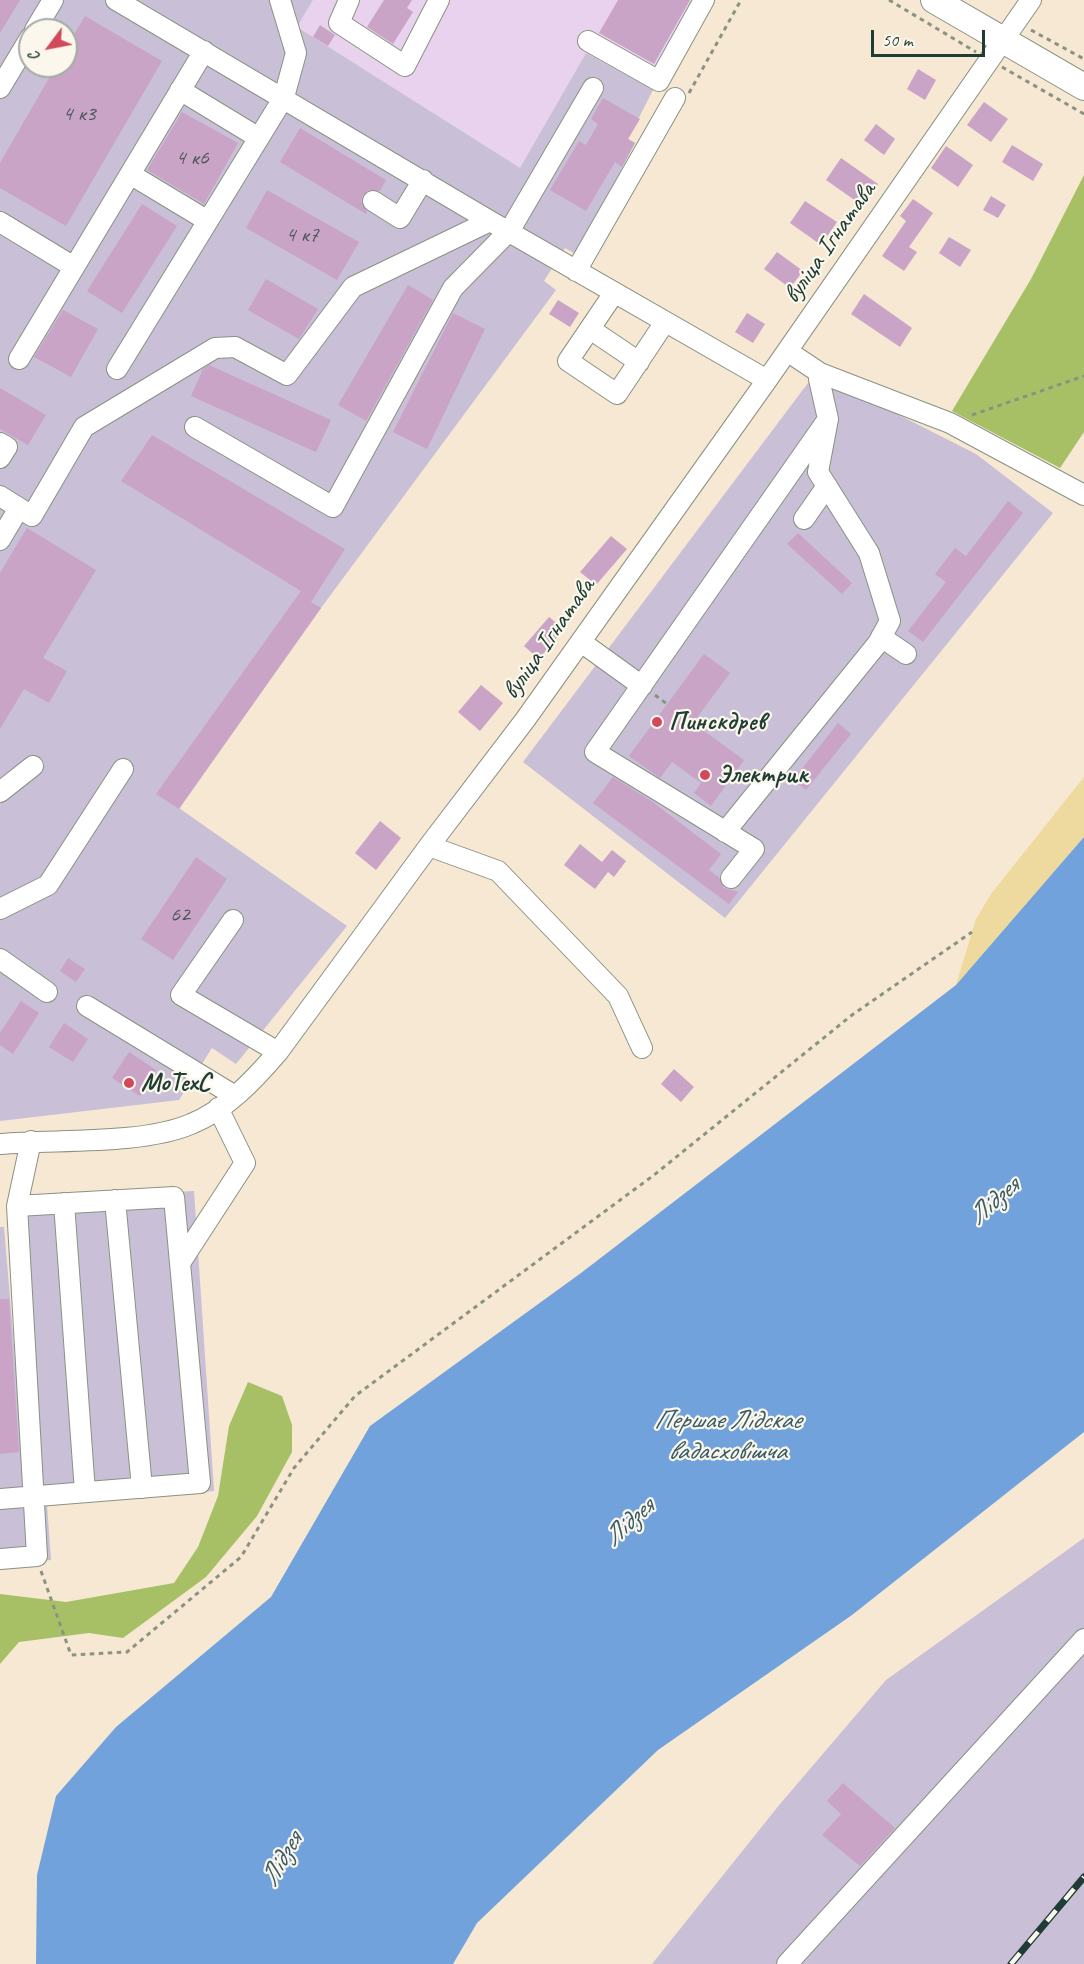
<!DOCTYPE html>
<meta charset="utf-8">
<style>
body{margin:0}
#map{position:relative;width:1084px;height:1964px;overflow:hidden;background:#f6e8d2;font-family:Caveat,sans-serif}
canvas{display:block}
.north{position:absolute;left:18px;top:18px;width:60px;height:60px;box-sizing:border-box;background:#fbf7ec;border:2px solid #a3ada2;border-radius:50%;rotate:238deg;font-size:16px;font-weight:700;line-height:24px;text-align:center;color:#1f3d34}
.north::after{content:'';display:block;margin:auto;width:21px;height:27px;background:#d1495b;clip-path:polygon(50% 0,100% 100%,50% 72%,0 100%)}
.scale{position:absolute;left:871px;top:30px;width:114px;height:27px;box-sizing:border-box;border:3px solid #1f3d34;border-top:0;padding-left:8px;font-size:18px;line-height:21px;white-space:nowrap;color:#1f3d34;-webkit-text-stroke:4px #fbf7ec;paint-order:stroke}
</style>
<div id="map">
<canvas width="1084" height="1964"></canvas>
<div class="north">С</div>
<div class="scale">50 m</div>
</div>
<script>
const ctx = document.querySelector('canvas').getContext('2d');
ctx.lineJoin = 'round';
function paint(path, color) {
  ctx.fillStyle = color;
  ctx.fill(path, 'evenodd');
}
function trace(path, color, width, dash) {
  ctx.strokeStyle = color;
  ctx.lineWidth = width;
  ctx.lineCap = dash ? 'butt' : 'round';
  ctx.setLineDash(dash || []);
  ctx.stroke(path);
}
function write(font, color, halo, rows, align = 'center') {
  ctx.font = font + ' Caveat,sans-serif';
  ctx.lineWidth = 4.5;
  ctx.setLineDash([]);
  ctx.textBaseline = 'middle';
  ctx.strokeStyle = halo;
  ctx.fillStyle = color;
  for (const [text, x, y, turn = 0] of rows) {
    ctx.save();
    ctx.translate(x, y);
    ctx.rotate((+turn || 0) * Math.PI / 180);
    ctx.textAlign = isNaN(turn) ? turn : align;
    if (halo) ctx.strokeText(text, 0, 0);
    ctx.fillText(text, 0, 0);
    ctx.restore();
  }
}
paint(new Path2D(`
 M 313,0 L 712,0 L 653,90 L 586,53 L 520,169 L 297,27 Z`), '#e8d2ee');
paint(new Path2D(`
 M 0,0 L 313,0 L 297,27 L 520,168 L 586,53 L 653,90 L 628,139 L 635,143 L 577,255 L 565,248 L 544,281 L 556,290 L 321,608 L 179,808 L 347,926 L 236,1064 L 212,1048 L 179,1100 L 0,1121 ZM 30,30 L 66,30 L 66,66 L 30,66 Z
 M 826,378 L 976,454 L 1053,513 L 725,918 L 523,762 L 811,379 Z
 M 194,1191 L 214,1491 L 47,1504 L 51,1560 L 0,1564 L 0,1227 L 4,1227 L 23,1452 L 10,1202 Z
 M 1084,1538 L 1084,1964 L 652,1964 L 780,1804 L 886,1680 Z`), '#c9bfd7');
paint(new Path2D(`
 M 1084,175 L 1084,432 L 1060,468 L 952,411 L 1031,279 Z
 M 248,1382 L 282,1396 L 292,1425 L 292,1452 L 257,1516 L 206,1577 L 123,1638 L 89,1633 L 19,1642 L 0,1664 L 0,1594 L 66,1602 L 174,1583 L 198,1547 L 218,1496 L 229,1426 Z`), '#a7c066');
paint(new Path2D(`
 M 1084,777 L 1084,837 L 956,985 L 976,919 L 991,894 Z`), '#eeda9e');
paint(new Path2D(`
 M 1084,837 L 1084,1432 L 852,1615 L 658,1750 L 477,1923 L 453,1964 L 36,1964 L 37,1875 L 56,1796 L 116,1727 L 271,1597 L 370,1426 L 581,1273 L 956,985 Z`), '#71a2db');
paint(new Path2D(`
 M 0,0 L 20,0 L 0,33 Z
 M 384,0 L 412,0 L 407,8 L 413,12 L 393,44 L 367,27 Z
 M 618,0 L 690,0 L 654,64 L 599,33 Z
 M 85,16 L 162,61 L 66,226 L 0,188 L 0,163 L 56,66 L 66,66 L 66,48 Z
 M 320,25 L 335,35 L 328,46 L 313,37 Z
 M 918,69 L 936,80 L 925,100 L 907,89 Z
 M 603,98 L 640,119 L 628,139 L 635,143 L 622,167 L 615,162 L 586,211 L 550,190 L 579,141 L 586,145 L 598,124 L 591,119 Z
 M 984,102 L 1008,119 L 991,142 L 967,125 Z
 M 182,112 L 238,143 L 204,204 L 147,170 Z
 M 876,124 L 895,139 L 884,155 L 864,140 Z
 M 300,128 L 386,180 L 380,191 L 368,190 L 363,195 L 361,201 L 367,212 L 366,214 L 280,162 Z
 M 1012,145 L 1043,164 L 1033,181 L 1002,162 Z
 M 946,146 L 973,165 L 958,187 L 931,168 Z
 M 841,158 L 878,184 L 863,206 L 826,180 Z
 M 267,190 L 359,242 L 337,280 L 246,228 Z
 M 991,196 L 1006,205 L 998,218 L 983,210 Z
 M 913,199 L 933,213 L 909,247 L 917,252 L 904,271 L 882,256 L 906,221 L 900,216 Z
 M 805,201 L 837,222 L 821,245 L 790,223 Z
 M 142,204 L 177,226 L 122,313 L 87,291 Z
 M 949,237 L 971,250 L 960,267 L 939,253 Z
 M 777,252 L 803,271 L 790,288 L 764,269 Z
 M 266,279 L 318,309 L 299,339 L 248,310 Z
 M 408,285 L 433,300 L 366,421 L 338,405 Z
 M 864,294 L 912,328 L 900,347 L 851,314 Z
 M 558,300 L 579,313 L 570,327 L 549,314 Z
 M 63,310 L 98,329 L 71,377 L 34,357 Z
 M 453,313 L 485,329 L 427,449 L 393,432 Z
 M 747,313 L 765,324 L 753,343 L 735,332 Z
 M 209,365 L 331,420 L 316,452 L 191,396 L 203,369 Z
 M 0,388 L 46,415 L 28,445 L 0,429 Z
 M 152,435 L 345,549 L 311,602 L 321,608 L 179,809 L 156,794 L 301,591 L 121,481 Z
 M 1008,501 L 1023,513 L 923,642 L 908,631 L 946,582 L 935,574 L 955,548 L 966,556 Z
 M 27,528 L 96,570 L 43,658 L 67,671 L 49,703 L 24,689 L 0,729 L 0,573 Z
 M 798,533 L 852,583 L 842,594 L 787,544 Z
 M 611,536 L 627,549 L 596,585 L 580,572 Z
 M 549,617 L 564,629 L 539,659 L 524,646 Z
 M 704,654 L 730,673 L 693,723 L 744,760 L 711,806 L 694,793 L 701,783 L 672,762 L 660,778 L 629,756 Z
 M 481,685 L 503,703 L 480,731 L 458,712 Z
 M 838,723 L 851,734 L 806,790 L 793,780 Z
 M 613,777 L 650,800 L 721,854 L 709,870 L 719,877 L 724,888 L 738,892 L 729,904 L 593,803 Z
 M 380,821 L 401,838 L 376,870 L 355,853 Z
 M 580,844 L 602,862 L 612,850 L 626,861 L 614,877 L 608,872 L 595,889 L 564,865 Z
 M 196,857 L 227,879 L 173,960 L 141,939 Z
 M 68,958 L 85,969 L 76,982 L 60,971 Z
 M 21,1001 L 39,1013 L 13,1054 L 0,1045 L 0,1033 Z
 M 64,1023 L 88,1039 L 73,1062 L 49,1047 Z
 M 129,1052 L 156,1070 L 140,1096 L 112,1078 Z
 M 674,1069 L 694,1087 L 681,1102 L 661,1084 Z
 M 0,1299 L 9,1299 L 19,1452 L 0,1454 Z
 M 843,1783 L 895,1828 L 860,1866 L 822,1835 L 841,1814 L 827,1801 Z`), '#c9a4c7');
const minor = new Path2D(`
 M 116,0 L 490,221 L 767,380
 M 349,0 L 339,23 L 405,66 L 439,0
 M 35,30 L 53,0
 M 588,41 L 659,81 L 704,0
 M 0,88 L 30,38
 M 180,90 L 259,138
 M 130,174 L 208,221
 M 373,201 L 400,218 L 423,180
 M 0,222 L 74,267
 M 576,271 L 675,98
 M 614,293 L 568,361 L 617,394 L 665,322
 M 590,329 L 639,362
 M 787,351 L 820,373 L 950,423 L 1084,495
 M 19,359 L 204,51
 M 117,369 L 284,97 L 296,53 L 280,0
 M 195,427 L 333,507 L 453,288 L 510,230 L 593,88
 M 0,443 L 7,447 L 0,458
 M 0,496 L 32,516 L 84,427 L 215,348 L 235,347 L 287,375 L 353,287 L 490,221
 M 804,519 L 827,486
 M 0,540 L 19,508
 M 881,637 L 906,654
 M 581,642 L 642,686
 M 0,792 L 33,766
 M 725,832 L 878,643 L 890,621 L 869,553 L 818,472 L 828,419 L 819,379 L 820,373
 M 429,846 L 498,871 L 618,996 L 642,1048
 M 731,878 L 754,849 L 595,752 L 828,419
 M 0,909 L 48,885 L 123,769
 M 233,920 L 181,995 L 278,1052
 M 0,959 L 47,992
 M 87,1006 L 235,1096
 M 0,1144 C 55,1139 142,1145 191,1124 C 226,1110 254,1080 278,1052 L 429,846 L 525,720 L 767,380 L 1031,0
 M 115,1200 L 142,1488
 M 64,1203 L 85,1492
 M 180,1263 L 245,1163 L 218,1108
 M 0,1499 L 200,1483 L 174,1197 L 17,1206
 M 0,1559 L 37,1556 L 17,1206 L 31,1141
 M 787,1964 L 1084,1639`);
const major = new Path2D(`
 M 934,0 L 1084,87`);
trace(minor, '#8a9283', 22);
trace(major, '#8a9283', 28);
trace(new Path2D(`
 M 889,0 L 976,52
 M 1031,30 L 1084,59
 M 1002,67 L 1084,114
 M 689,93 L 741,0
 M 972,415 L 1084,376
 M 655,695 L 667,704
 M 41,1571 L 71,1655 L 127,1652 L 241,1557 L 294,1468 L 355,1396 L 654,1175 L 852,1015 L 972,932`), '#8a9283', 3, [4.5, 4.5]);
trace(minor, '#fff', 20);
trace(major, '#fff', 26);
const rail = new Path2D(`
 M 1011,1964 L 1084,1877`);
trace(rail, '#1f3d34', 7);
trace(rail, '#fbf7ec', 4.5, [14]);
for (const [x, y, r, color] of [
 [657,722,6,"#d1495b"],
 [705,775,6,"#d1495b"],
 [129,1083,6,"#d1495b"]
]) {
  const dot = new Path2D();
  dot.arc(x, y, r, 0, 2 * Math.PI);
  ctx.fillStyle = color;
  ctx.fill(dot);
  trace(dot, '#fbf7ec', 2);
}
write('22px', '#4a5759', null, [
 ["4 к3",79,114],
 ["4 к6",192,158],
 ["4 к7",302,235],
 ["62",180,915]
]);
write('26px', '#1f3d34', '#fbf7ec', [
 ["вуліца Ігнатава",830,243,-55],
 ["вуліца Ігнатава",549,639,-55]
]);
write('bold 26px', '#1f3d34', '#fbf7ec', [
 ["Пинскдрев",669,722],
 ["Электрик",717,775],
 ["MoTexC",141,1083]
], 'left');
write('italic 27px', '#385b66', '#fbf7ec', [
 ["Лідзея",994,1202,-41],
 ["Першае Лідскае",727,1421],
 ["вадасховішча",727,1452],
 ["Лідзея",629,1523,-42],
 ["Лідзея",282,1860,-60]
]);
</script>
